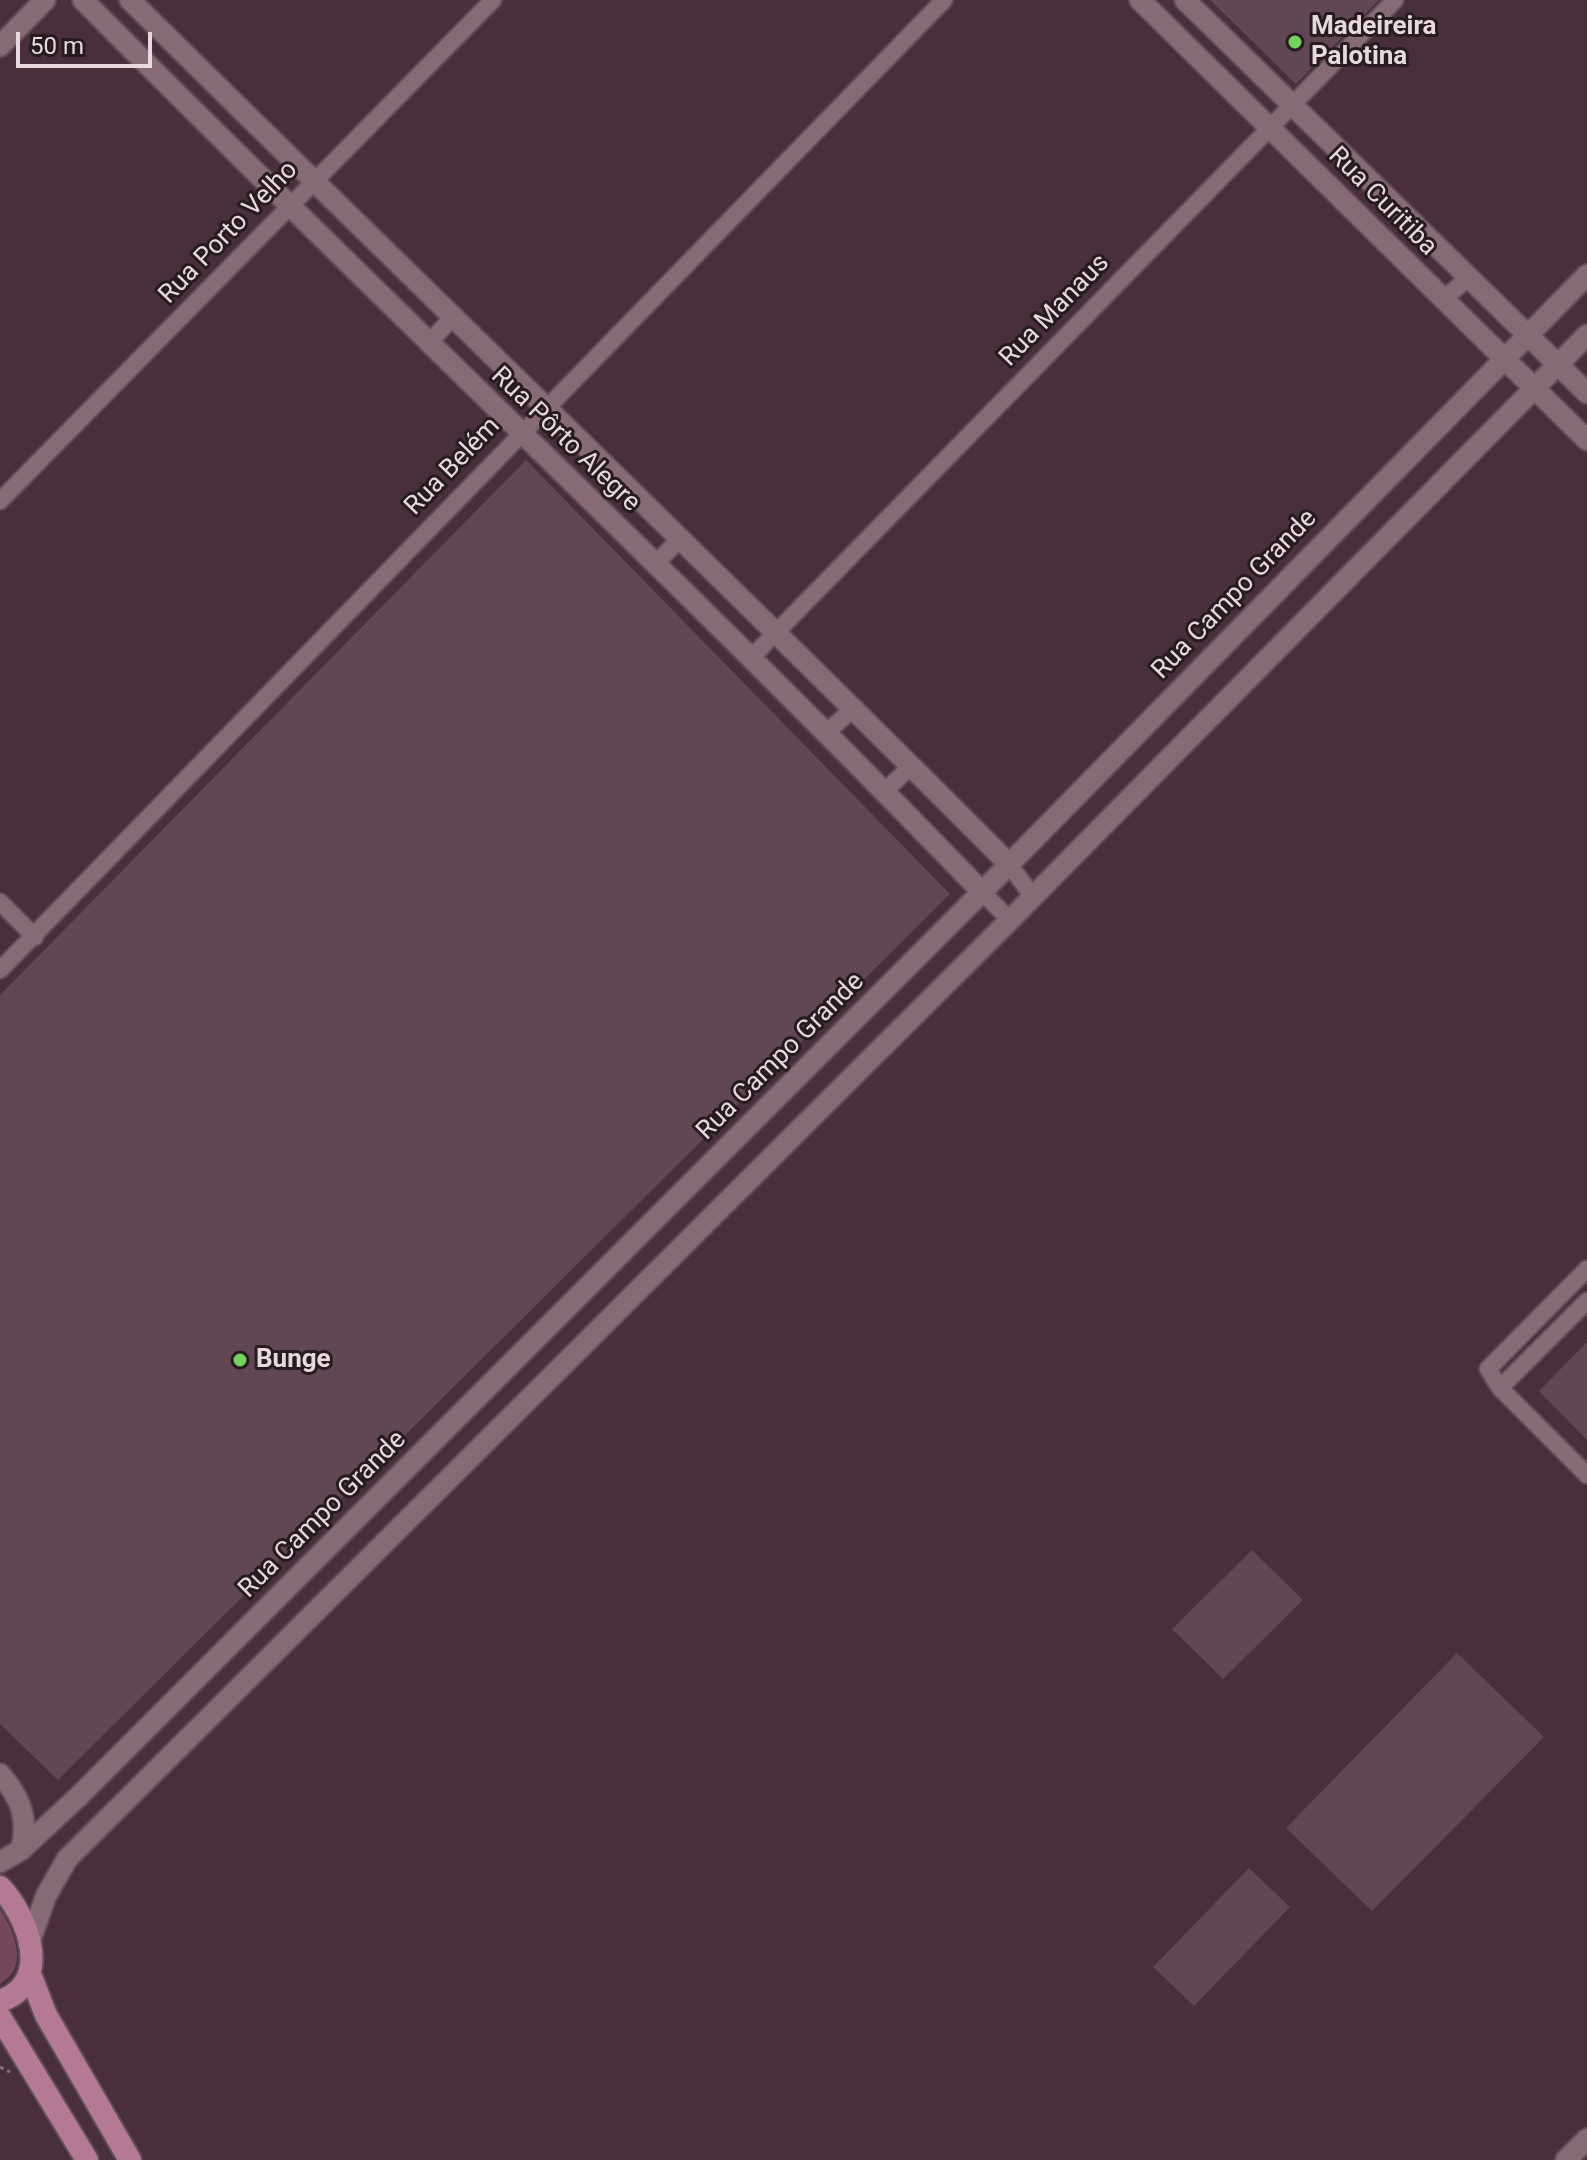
<!DOCTYPE html>
<meta charset="utf-8">
<style>
body{margin:0}
#map{position:relative;width:1587px;height:2160px;overflow:hidden;background:#482f3b;font-family:Roboto,sans-serif}
canvas{display:block}
.scale{position:absolute;left:16px;top:32px;width:136px;height:36px;box-sizing:border-box;border:4px solid #e9d9df;border-top:0;padding-left:10px;font-size:24px;line-height:28px;white-space:nowrap;color:#e9d9df;-webkit-text-stroke:6px #271b20;paint-order:stroke}
</style>
<div id="map">
<canvas width="1587" height="2160"></canvas>
<div class="scale">50 m</div>
</div>
<script>
const ctx = document.querySelector('canvas').getContext('2d');
ctx.lineJoin = 'round';
function paint(path, color) {
  ctx.fillStyle = color;
  ctx.fill(path, 'evenodd');
}
function trace(path, color, width, dash) {
  ctx.strokeStyle = color;
  ctx.lineWidth = width;
  ctx.lineCap = dash ? 'butt' : 'round';
  ctx.setLineDash(dash || []);
  ctx.stroke(path);
}
function write(font, color, halo, rows, align = 'center') {
  ctx.font = font + ' Roboto,sans-serif';
  ctx.lineWidth = 6;
  ctx.setLineDash([]);
  ctx.textBaseline = 'middle';
  ctx.strokeStyle = halo;
  ctx.fillStyle = color;
  for (const [text, x, y, turn = 0] of rows) {
    ctx.save();
    ctx.translate(x, y);
    ctx.rotate((+turn || 0) * Math.PI / 180);
    ctx.textAlign = isNaN(turn) ? turn : align;
    if (halo) ctx.strokeText(text, 0, 0);
    ctx.fillText(text, 0, 0);
    ctx.restore();
  }
}
paint(new Path2D(`
 M 0,1909 C 14,1931 30,1967 0,1984 Z`), '#75475d');
paint(new Path2D(`
 M 1210,0 L 1379,0 L 1296,84 Z
 M 526,460 L 950,894 L 58,1780 L 0,1724 L 0,995 Z
 M 1587,1342 L 1587,1440 L 1539,1391 Z
 M 1252,1550 L 1303,1600 L 1223,1679 L 1172,1629 Z
 M 1457,1653 L 1544,1737 L 1372,1911 L 1286,1828 Z
 M 1249,1868 L 1290,1907 L 1194,2006 L 1153,1967 Z`), '#614753');
const minor = new Path2D(`
 M 1444,299 L 1469,277
 M 428,344 L 451,319
 M 0,501 L 493,0
 M 655,564 L 680,539
 M 752,657 L 1395,0
 M 827,732 L 854,708
 M 885,791 L 911,766
 M 1009,864 L 1033,897
 M 982,892 L 1010,920
 M 0,902 L 35,937
 M 0,970 L 944,0
 M 1587,1269 L 1488,1369 L 1500,1388 L 1587,1475
 M 1500,1388 L 1587,1301`);
const tertiary = new Path2D(`
 M 83,0 C 380,300 689,588 982,892
 M 130,0 C 422,289 719,573 1009,864
 M 1140,0 L 1587,440
 M 1185,0 L 1587,393
 M 0,46 L 45,0
 M 0,1774 C 21,1798 29,1819 21,1850
 M 0,1862 L 21,1850 L 79,1796 L 982,892 L 1587,275
 M 30,1941 L 46,1896 L 67,1859 L 1010,920 L 1587,335
 M 1566,2160 L 1587,2139`);
const primary = new Path2D(`
 M 0,1887 C 28,1916 54,1983 0,2001
 M 30,1974 L 46,2015 L 130,2160
 M 0,2017 L 87,2160`);
trace(minor, '#624d57', 20);
trace(tertiary, '#624d57', 24);
trace(primary, '#624d57', 26);
trace(new Path2D(`
 M 0,2067 L 10,2072`), '#8a747e', 3, [4, 4]);
trace(minor, '#866a76', 16);
trace(tertiary, '#866a76', 20);
trace(primary, '#b47a95', 22);
for (const [x, y, r, color] of [
 [1295,42,8,"#72d25d"],
 [240,1360,8,"#72d25d"]
]) {
  const dot = new Path2D();
  dot.arc(x, y, r, 0, 2 * Math.PI);
  ctx.fillStyle = color;
  ctx.fill(dot);
  trace(dot, '#271b20', 3);
}
write('bold 26px', '#e9d9df', '#271b20', [
 ["Madeireira",1311,27],
 ["Palotina",1311,57],
 ["Bunge",256,1360]
], 'left');
write('26px', '#e9d9df', '#271b20', [
 ["Rua Curitiba",1382,202,45],
 ["Rua Porto Velho",229,233,-46],
 ["Rua Manaus",1055,311,-46],
 ["Rua Pôrto Alegre",565,440,44],
 ["Rua Belém",453,467,-46],
 ["Rua Campo Grande",1235,595,-46],
 ["Rua Campo Grande",781,1057,-45],
 ["Rua Campo Grande",323,1515,-45]
]);
</script>
